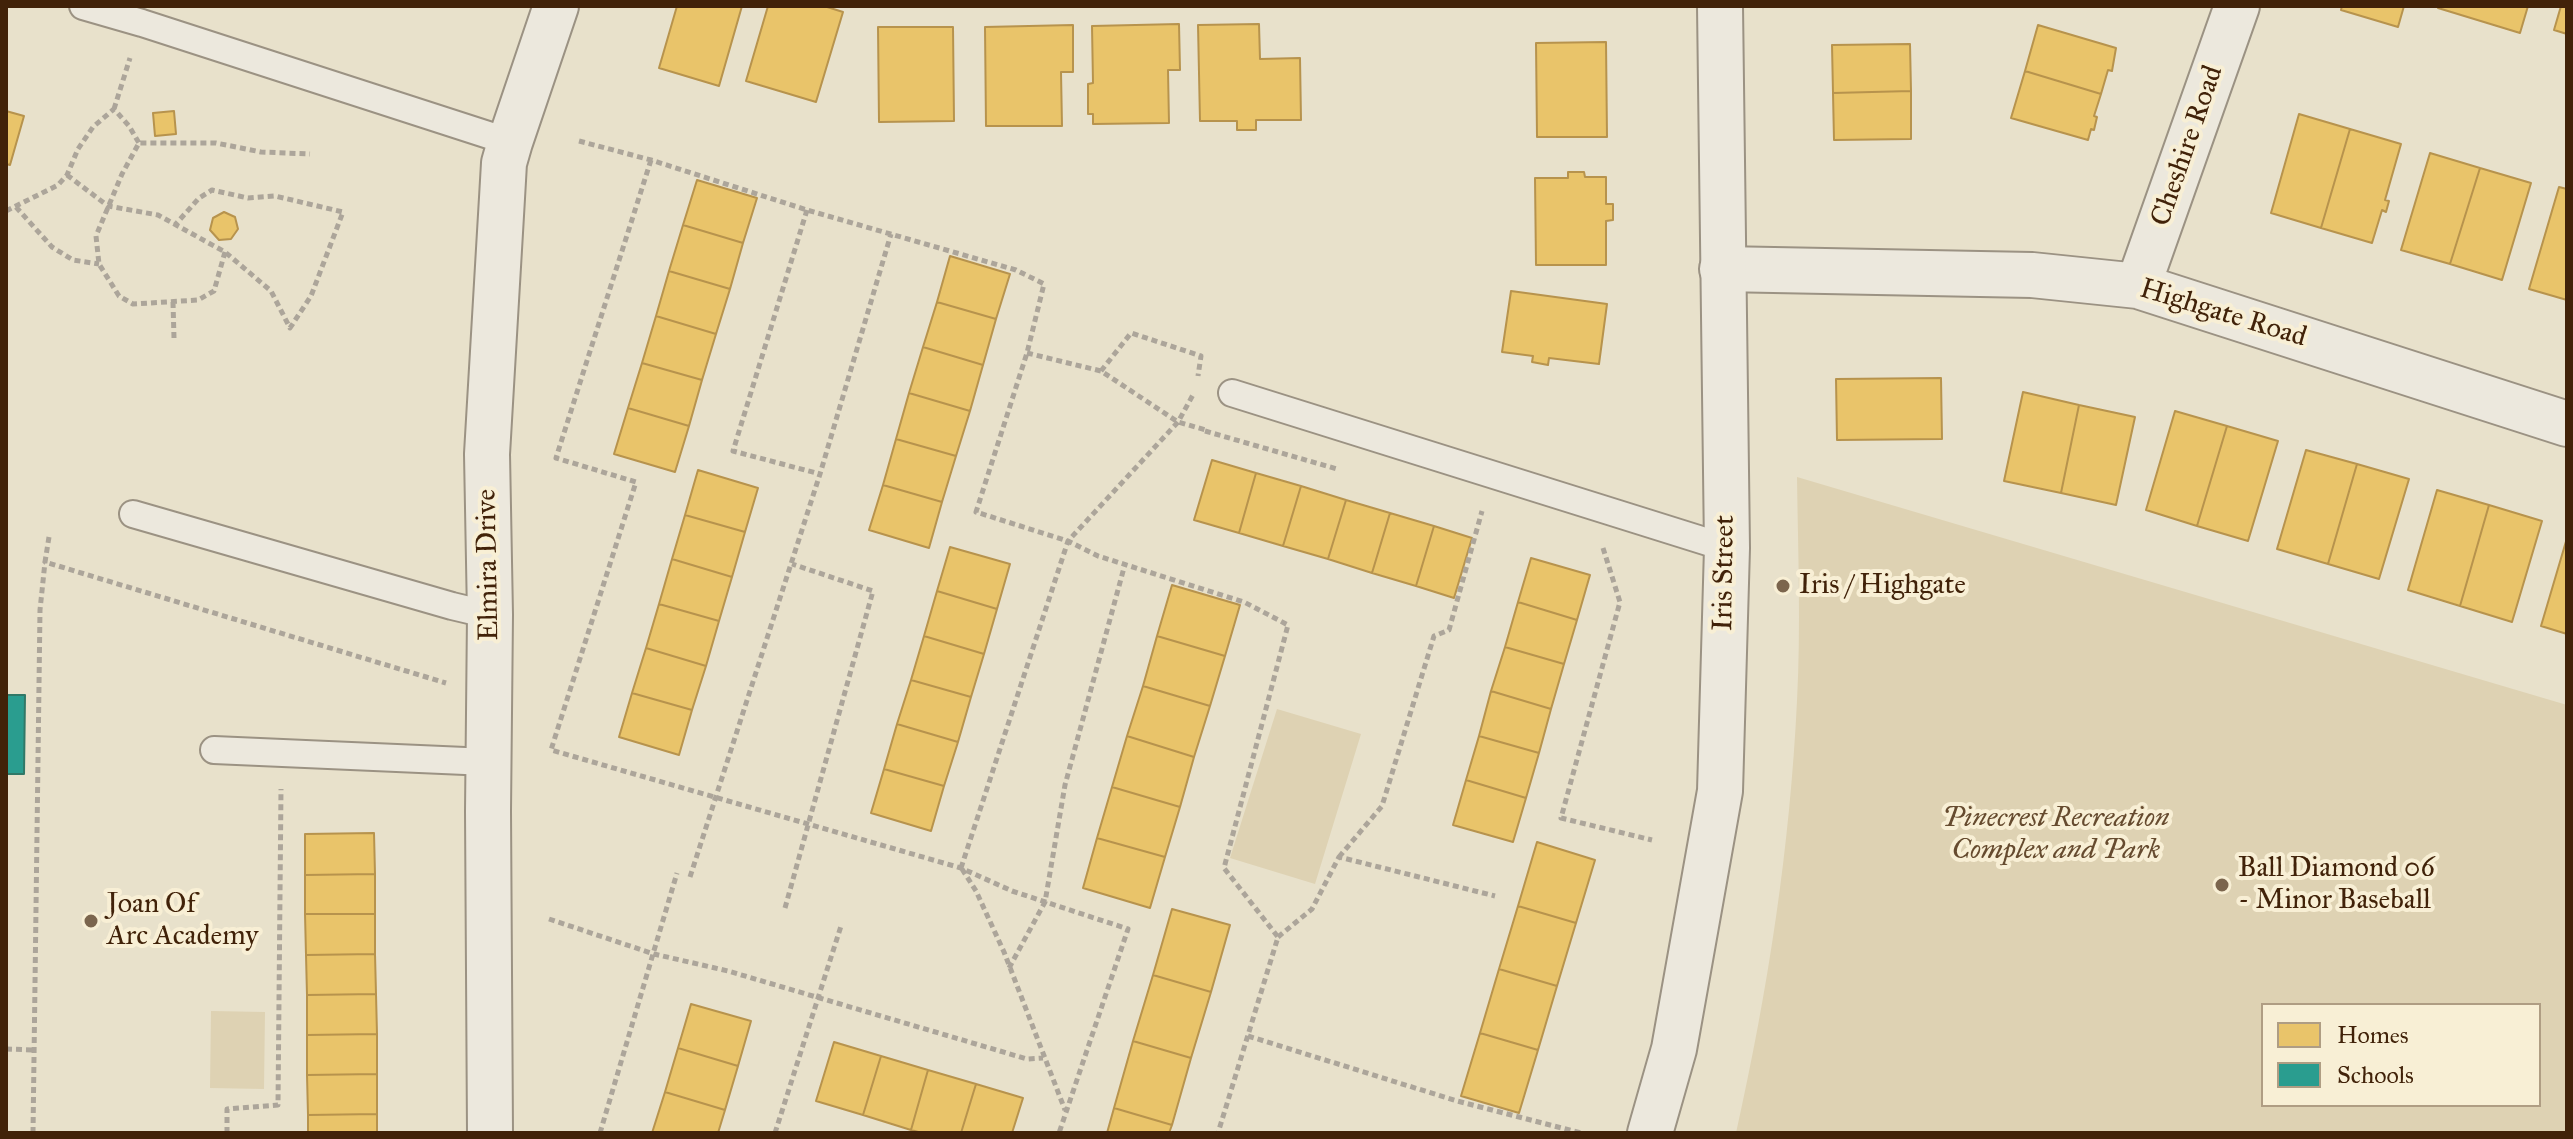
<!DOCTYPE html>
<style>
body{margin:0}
#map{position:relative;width:2573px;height:1139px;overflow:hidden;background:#e8e1cb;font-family:"IM FELL Great Primer",serif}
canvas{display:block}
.frame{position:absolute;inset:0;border:8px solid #412209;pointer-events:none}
.legend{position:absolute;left:2261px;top:1003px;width:280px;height:104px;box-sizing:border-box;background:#f8efd5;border:2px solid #af9d83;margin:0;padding:10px 14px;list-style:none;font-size:24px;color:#412209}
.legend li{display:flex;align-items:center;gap:16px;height:40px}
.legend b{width:40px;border:2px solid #af9d83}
</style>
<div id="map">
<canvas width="2573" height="1139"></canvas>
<div class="frame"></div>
<ul class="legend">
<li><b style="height:22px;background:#e9c46a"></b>Homes</li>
<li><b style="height:22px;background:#2a9d8f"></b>Schools</li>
</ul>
</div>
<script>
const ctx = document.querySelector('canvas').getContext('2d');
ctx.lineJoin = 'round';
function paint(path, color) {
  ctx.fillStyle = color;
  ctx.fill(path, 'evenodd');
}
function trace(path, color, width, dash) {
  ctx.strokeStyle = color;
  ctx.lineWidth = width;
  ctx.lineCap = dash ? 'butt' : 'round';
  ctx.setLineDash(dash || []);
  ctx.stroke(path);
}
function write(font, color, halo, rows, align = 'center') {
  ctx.font = font + ' "IM FELL Great Primer",serif';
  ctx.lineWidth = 8;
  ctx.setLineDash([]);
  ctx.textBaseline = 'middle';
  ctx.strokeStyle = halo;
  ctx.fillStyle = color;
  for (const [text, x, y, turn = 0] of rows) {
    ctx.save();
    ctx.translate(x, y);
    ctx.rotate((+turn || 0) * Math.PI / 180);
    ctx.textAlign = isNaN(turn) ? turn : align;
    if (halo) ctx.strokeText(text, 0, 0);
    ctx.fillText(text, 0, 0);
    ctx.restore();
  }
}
paint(new Path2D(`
 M 1797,477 L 2567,705 L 2567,1133 L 1736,1133 C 1768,990 1790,847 1797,701 C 1801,627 1798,551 1797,477 ZM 2263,1005 L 2539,1005 L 2539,1105 L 2263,1105 Z
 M 1277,709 L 1361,734 L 1315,884 L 1230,858 Z
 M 211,1011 L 265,1012 L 264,1089 L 210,1088 Z`), '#ded2b3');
const homes = new Path2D(`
 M 677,6 L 742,6 L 719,86 L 659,68 Z
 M 768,6 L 824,6 L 843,12 L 816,102 L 746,81 Z
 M 2342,6 L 2404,6 L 2398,27 L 2341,10 Z
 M 2439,6 L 2528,6 L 2520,33 L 2438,8 Z
 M 2561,6 L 2567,6 L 2567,34 L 2554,30 Z
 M 1179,24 L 1180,70 L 1168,70 L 1169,123 L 1093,124 L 1093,114 L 1088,114 L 1088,84 L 1093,83 L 1092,26 Z
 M 1259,24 L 1260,59 L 1300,58 L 1301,120 L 1256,120 L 1256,130 L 1237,130 L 1237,121 L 1200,121 L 1198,25 Z
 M 1073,25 L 1073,72 L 1061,72 L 1062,126 L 986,126 L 985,27 Z
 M 2038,25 L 2116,48 L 2112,71 L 2108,70 L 2101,94 L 2025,71 Z
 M 878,27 L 953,27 L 954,121 L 879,122 Z
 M 1606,42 L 1607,137 L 1537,137 L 1536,43 Z
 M 1910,44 L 1911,91 L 1833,93 L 1832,45 Z
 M 2025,71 L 2101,94 L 2094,116 L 2097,117 L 2094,130 L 2091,129 L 2088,140 L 2011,118 Z
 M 1911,91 L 1911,139 L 1834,140 L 1833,93 Z
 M 6,111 L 24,116 L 10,165 L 6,164 Z
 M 174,111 L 176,134 L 155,136 L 153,113 Z
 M 2299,114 L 2350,129 L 2321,228 L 2271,213 Z
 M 2350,129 L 2401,144 L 2385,200 L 2389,201 L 2386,212 L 2382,210 L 2372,243 L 2321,228 Z
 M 2430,153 L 2480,168 L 2450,264 L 2401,250 Z
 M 2480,168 L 2531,183 L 2502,280 L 2450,264 Z
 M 1568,172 L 1584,172 L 1585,177 L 1606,177 L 1606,204 L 1613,204 L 1613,220 L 1606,221 L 1606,265 L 1536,265 L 1535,178 L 1568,178 Z
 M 697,180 L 757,198 L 743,243 L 683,225 Z
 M 2559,187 L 2567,189 L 2567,300 L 2529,289 Z
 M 224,212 L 235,217 L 238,229 L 231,239 L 219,240 L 210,230 L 213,218 Z
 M 683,225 L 743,243 L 730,289 L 669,271 Z
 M 950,256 L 1010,274 L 996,319 L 937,302 Z
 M 669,271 L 730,289 L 716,334 L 656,316 Z
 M 1511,291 L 1607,304 L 1599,364 L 1549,358 L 1548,365 L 1532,362 L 1533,356 L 1502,352 Z
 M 937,302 L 996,319 L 983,365 L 923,347 Z
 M 656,316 L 716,334 L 702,380 L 642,363 Z
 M 923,347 L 983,365 L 970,411 L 909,393 Z
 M 642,363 L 702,380 L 689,426 L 628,408 Z
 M 1941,378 L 1942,439 L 1837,440 L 1836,379 Z
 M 2023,392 L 2079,405 L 2061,493 L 2004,481 Z
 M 909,393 L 970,411 L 956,456 L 896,439 Z
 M 2079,405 L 2135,417 L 2116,505 L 2061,493 Z
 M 628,408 L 689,426 L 675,472 L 614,454 Z
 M 2175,411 L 2227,426 L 2197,526 L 2146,510 Z
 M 2227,426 L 2278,441 L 2248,541 L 2197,526 Z
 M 896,439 L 956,456 L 942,502 L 883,485 Z
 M 2306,450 L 2357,464 L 2328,564 L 2277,549 Z
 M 1212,460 L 1256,473 L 1239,533 L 1194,520 Z
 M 2357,464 L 2409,479 L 2379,579 L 2328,564 Z
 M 698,470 L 758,488 L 745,532 L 685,515 Z
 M 1256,473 L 1301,486 L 1283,546 L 1239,533 Z
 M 883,485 L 942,502 L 929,548 L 869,530 Z
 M 1301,486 L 1346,500 L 1328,559 L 1283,546 Z
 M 2437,490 L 2489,505 L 2460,606 L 2408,590 Z
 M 1346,500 L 1390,513 L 1372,573 L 1328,559 Z
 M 2489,505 L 2542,521 L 2512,622 L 2460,606 Z
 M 1390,513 L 1434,526 L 1416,586 L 1372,573 Z
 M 685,515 L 745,532 L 732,577 L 672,559 Z
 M 1434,526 L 1472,538 L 1454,598 L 1416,586 Z
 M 2567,538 L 2567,634 L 2541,626 Z
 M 950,547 L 1010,564 L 997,609 L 937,591 Z
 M 1531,558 L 1590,575 L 1577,620 L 1518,602 Z
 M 672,559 L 732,577 L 719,621 L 659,604 Z
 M 1172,585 L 1240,605 L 1225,656 L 1157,636 Z
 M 937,591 L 997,609 L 984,654 L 924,636 Z
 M 1518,602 L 1577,620 L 1564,664 L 1505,647 Z
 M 659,604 L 719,621 L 706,666 L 646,648 Z
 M 924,636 L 984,654 L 971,697 L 911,680 Z
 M 1157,636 L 1225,656 L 1210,706 L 1143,686 Z
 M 1505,647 L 1564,664 L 1551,709 L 1491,691 Z
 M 646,648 L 706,666 L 692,710 L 632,693 Z
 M 911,680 L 971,697 L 958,742 L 897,724 Z
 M 1143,686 L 1210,706 L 1194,757 L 1127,736 Z
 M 1491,691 L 1551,709 L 1539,753 L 1479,736 Z
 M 632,693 L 692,710 L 679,755 L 619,737 Z
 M 897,724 L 958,742 L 944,786 L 884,769 Z
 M 1127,736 L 1194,757 L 1180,807 L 1112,787 Z
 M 1479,736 L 1539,753 L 1526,798 L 1466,780 Z
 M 884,769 L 944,786 L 931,831 L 871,813 Z
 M 1466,780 L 1526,798 L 1513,842 L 1453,825 Z
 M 1112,787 L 1180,807 L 1165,857 L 1097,838 Z
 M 374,833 L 375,874 L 305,875 L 305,834 Z
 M 1097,838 L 1165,857 L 1150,908 L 1083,888 Z
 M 1537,842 L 1595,860 L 1576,923 L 1518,906 Z
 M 375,874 L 375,914 L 305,914 L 305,875 Z
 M 1518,906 L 1576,923 L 1557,986 L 1499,969 Z
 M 1172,909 L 1230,925 L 1211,992 L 1153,975 Z
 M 305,914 L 375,914 L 375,954 L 306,955 Z
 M 375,954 L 376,994 L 307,995 L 306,955 Z
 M 1499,969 L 1557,986 L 1538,1050 L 1480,1033 Z
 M 1153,975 L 1211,992 L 1191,1058 L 1133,1041 Z
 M 376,994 L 377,1034 L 307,1035 L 307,995 Z
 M 691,1004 L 751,1021 L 738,1066 L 678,1048 Z
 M 1480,1033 L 1538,1050 L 1519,1113 L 1461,1096 Z
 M 377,1034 L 377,1074 L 307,1075 L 307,1035 Z
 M 1133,1041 L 1191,1058 L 1172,1125 L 1114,1108 Z
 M 834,1042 L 881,1056 L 863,1115 L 816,1101 Z
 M 678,1048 L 738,1066 L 725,1110 L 665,1092 Z
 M 881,1056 L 928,1070 L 911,1130 L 863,1115 Z
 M 928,1070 L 976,1084 L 961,1133 L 922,1133 L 911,1130 Z
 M 377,1074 L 377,1114 L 308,1115 L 307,1075 Z
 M 976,1084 L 1023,1098 L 1012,1133 L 961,1133 Z
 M 665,1092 L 725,1110 L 718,1133 L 652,1133 Z
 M 1114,1108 L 1172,1125 L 1169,1133 L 1107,1133 Z
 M 377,1114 L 377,1133 L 308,1133 L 308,1115 Z`);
paint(homes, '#e9c46a');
trace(homes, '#b7934d', 2);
const schools = new Path2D(`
 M 6,695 L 25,695 L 24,774 L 6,774 Z`);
paint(schools, '#2a9d8f');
trace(schools, '#317867', 2);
const service = new Path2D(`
 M 83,6 L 142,23 L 510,142
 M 1232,393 L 1727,548
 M 133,514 L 452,606 L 490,615
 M 214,750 L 488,762`);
const minor = new Path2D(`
 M 1722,269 L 2032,275 L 2138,286 L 2567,424
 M 2138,286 L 2237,6
 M 490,1133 L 488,811 L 490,615 L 487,454 L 502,198 L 504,163 L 510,142 L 556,6`);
const tertiary = new Path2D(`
 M 1650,1133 L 1674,1049 L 1720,791 L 1727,548 L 1720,6`);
trace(service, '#9b9283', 30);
trace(minor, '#9b9283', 48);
trace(tertiary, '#9b9283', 48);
trace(new Path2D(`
 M 114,109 L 130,58
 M 579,141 L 651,160 L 807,210 L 1016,270 L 1044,284 L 1027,353 L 976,512 L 1068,541 L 1098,556 L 1244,602 L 1288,625 L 1224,868 L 1278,937 L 1218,1133
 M 651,160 L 556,458 L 636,482 L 551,750 L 961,868 L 1012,891 L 1128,929 L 1059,1133
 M 67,175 L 108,206 L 158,215 L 225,252 L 271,291 L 290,328 L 311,296 L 343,212 L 275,196 L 248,198 L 212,190 L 199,198 L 175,225
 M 16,207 L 52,247 L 73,260 L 99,264
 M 807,210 L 733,451 L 820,474
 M 6,211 L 58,185 L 67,175 L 78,149 L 93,127 L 114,109 L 129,126 L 139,143
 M 225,252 L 214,291 L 198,300 L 133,304 L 119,296 L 99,264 L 96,236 L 122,174 L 139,143 L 216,143 L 261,152 L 310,154
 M 173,302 L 174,338
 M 1027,353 L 1101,371 L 1178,422 L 1206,430
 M 1101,371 L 1131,333 L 1201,356 L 1198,376
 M 1205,431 L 1337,469
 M 49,537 L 45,562 L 446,683
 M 1603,548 L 1620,602 L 1561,818 L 1652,840
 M 1339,857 L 1382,806 L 1434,636 L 1449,630 L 1482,511
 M 961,868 L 1068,541 L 1178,422 L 1194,393
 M 962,869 L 976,891 L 1004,952 L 1065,1110
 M 690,877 L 820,474 L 891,234
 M 785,908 L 873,591 L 792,564
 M 549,919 L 654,954 L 728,971 L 1027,1059 L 1043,1058
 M 1278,937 L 1312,909 L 1339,857 L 1495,896
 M 1009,968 L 1045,902 L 1065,785 L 1125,564
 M 1248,1036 L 1457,1101 L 1581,1133
 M 6,1049 L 34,1050
 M 33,1133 L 40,610 L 45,562
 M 227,1133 L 227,1109 L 278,1105 L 281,789
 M 600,1133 L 677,873
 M 775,1133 L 841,926`), '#aca59a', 5, [6, 4]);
trace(service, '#ece8dd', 26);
trace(minor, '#ece8dd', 44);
trace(tertiary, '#ece8dd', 44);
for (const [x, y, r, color] of [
 [1783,586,8,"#7b654d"],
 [2222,885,8,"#7b654d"],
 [91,921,8,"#7b654d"]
]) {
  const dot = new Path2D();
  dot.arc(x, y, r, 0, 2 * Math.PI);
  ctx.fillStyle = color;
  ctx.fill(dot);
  trace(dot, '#f8efd5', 3);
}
write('28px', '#412209', '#f8efd5', [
 ["Cheshire Road",2188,146,-71],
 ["Highgate Road",2223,314,17],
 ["Elmira Drive",489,565,-91],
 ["Iris Street",1725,573,-89]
]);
write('28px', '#412209', '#f8efd5', [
 ["Iris / Highgate",1799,586],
 ["Ball Diamond 06",2238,869],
 ["- Minor Baseball",2238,901],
 ["Joan Of",107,905],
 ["Arc Academy",107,937]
], 'left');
write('italic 28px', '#664b2f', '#f8efd5', [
 ["Pinecrest Recreation",2056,819],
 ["Complex and Park",2056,851]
]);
</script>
